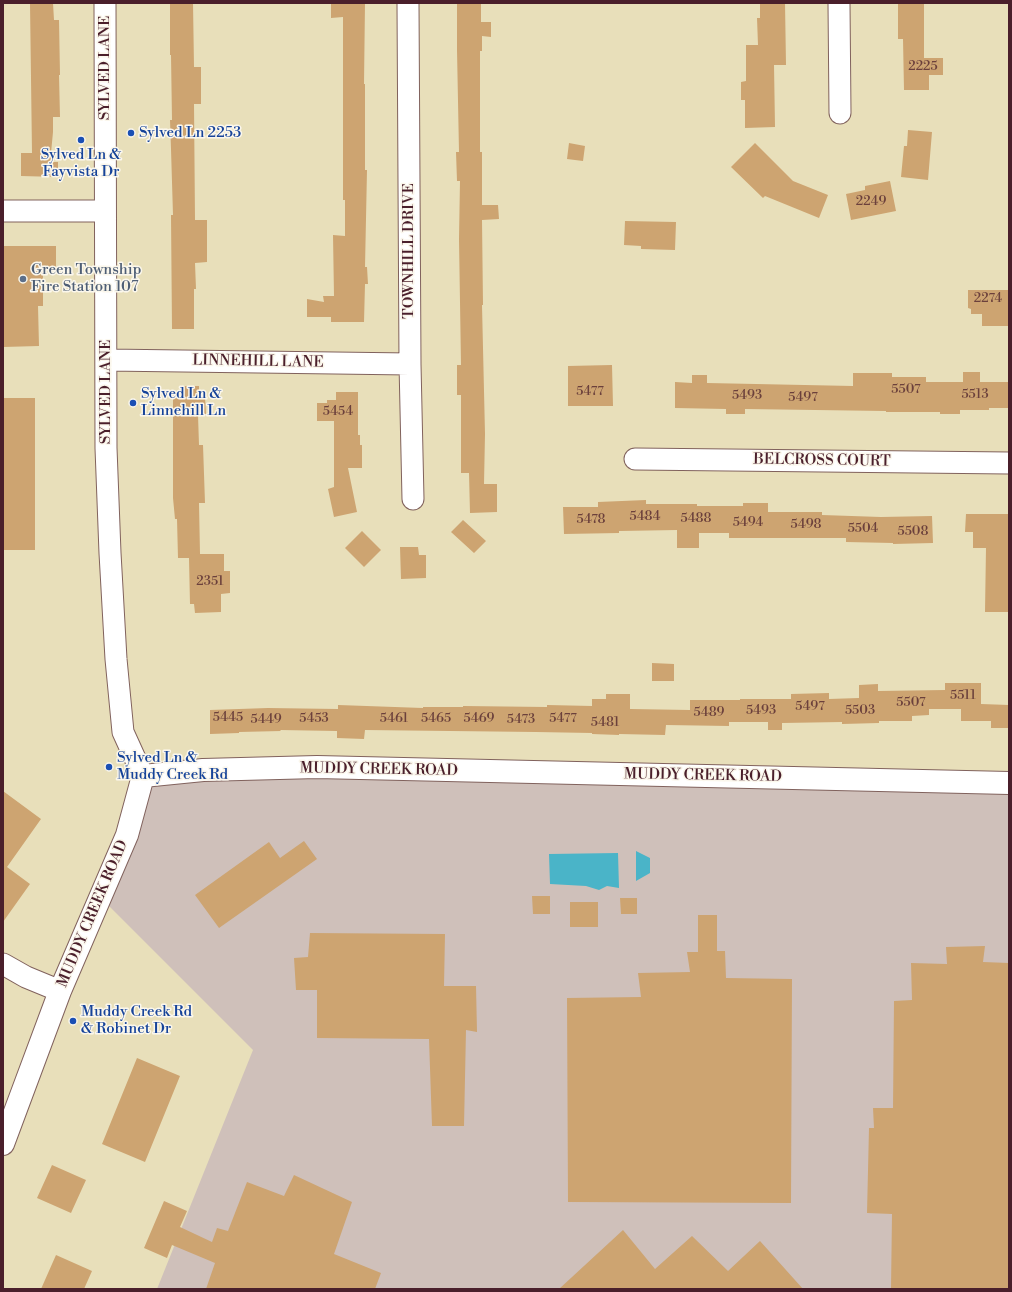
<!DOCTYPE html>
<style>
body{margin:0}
#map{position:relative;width:1012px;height:1292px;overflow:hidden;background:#e8dfba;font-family:"Libre Bodoni",serif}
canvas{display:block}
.frame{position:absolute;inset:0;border:4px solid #4a1f2b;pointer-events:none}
</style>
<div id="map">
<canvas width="1012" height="1292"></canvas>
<div class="frame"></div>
</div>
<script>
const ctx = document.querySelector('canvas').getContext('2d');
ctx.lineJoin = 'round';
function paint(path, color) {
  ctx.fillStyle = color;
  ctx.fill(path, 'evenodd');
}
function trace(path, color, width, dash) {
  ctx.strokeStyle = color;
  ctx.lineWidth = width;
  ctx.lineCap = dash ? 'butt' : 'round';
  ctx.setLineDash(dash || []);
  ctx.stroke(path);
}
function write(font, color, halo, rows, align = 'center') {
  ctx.font = font + ' "Libre Bodoni",serif';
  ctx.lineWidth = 3;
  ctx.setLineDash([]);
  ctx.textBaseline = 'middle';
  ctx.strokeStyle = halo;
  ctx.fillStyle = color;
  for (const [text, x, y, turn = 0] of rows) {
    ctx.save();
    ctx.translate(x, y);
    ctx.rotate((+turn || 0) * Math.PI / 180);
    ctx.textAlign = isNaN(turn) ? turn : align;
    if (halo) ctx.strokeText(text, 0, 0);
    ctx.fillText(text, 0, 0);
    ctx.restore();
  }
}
paint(new Path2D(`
 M 143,776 L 1009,783 L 1009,1289 L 157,1289 L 253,1050 L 100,897 Z`), '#cfc0ba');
paint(new Path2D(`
 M 636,851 L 650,858 L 650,873 L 636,881 Z
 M 618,853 L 619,888 L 607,886 L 599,890 L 586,886 L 550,884 L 549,854 Z`), '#4ab4c8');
paint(new Path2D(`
 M 30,3 L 53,3 L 54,20 L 59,20 L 60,75 L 59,75 L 60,117 L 53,117 L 53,132 L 51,153 L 53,153 L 53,162 L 58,162 L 58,177 L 21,176 L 21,153 L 32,153 Z
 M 170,3 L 193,3 L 194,67 L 201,67 L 201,104 L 194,104 L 195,220 L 207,220 L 207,262 L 195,263 L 196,289 L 194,289 L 194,329 L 172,329 L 171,215 L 173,215 L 171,149 L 170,120 L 172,120 L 171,55 L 170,55 Z
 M 331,3 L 365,3 L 364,84 L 365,84 L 365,170 L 367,170 L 365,267 L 367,267 L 368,284 L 365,284 L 364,322 L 331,322 L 331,317 L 307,317 L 307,299 L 324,302 L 323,296 L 334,296 L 333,235 L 345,236 L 345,200 L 343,200 L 343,17 L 331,18 Z
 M 457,3 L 481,3 L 481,22 L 491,22 L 491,37 L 482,36 L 482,51 L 480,51 L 480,152 L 482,152 L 482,205 L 498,205 L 499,219 L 482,220 L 483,305 L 482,305 L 485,434 L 484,484 L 497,484 L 497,512 L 470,513 L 469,473 L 461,473 L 461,395 L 457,395 L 457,365 L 461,365 L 459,239 L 460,181 L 457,181 L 456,152 L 459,152 L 457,50 Z
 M 760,3 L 785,3 L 786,65 L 774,65 L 775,127 L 745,128 L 745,100 L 741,100 L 741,82 L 746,81 L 746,45 L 758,45 L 757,18 L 760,18 Z
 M 898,3 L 924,3 L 924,58 L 943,58 L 943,75 L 929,75 L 929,90 L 904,90 L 903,39 L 898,39 Z
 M 908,130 L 932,132 L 928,180 L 901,177 L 904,146 L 907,146 Z
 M 569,143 L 585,146 L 583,161 L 567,159 Z
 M 755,143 L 793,181 L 828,195 L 819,218 L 765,196 L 763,198 L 731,167 Z
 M 890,181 L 896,211 L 851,220 L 846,194 L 865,190 L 865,186 Z
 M 625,221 L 676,222 L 675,250 L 641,249 L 641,246 L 624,245 Z
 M 3,246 L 56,246 L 56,269 L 43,269 L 43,306 L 38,306 L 39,346 L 3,347 Z
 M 968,290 L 1009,290 L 1008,326 L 982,326 L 982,314 L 971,314 L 971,309 L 968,308 Z
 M 612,365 L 613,406 L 568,406 L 568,366 Z
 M 963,372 L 980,372 L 980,382 L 1009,382 L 1009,408 L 989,408 L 989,410 L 960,410 L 960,414 L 940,414 L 940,412 L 886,412 L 886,411 L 745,409 L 745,414 L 726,414 L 726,409 L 675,408 L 675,382 L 692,383 L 692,375 L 707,375 L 707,383 L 853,386 L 853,373 L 892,373 L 892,377 L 926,377 L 926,382 L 963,382 Z
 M 180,386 L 199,386 L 199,397 L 205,397 L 206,414 L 198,415 L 199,445 L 203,445 L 205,503 L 199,503 L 200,554 L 224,554 L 224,571 L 230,571 L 230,593 L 221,594 L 221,612 L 195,613 L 194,604 L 190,604 L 189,558 L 178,558 L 177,519 L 175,519 L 173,498 L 173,395 L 180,395 Z
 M 336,392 L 358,392 L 358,435 L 360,435 L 360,445 L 362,445 L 362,468 L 348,468 L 357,512 L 334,517 L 328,489 L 334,487 L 334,421 L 317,421 L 317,403 L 327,403 L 327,400 L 336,400 Z
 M 3,398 L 35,398 L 35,550 L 3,550 Z
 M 646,500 L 646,504 L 697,504 L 697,506 L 743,506 L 743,503 L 768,503 L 768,512 L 822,512 L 822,515 L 881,517 L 932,516 L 933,543 L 893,544 L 893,543 L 846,542 L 846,538 L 729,538 L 729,533 L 699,533 L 699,548 L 677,548 L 677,530 L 619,531 L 619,533 L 564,534 L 563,507 L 598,507 L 598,502 Z
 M 966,514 L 1008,514 L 1008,567 L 1009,567 L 1009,612 L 985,612 L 986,548 L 973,548 L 973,532 L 965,532 Z
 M 463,520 L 486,541 L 474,553 L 451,532 Z
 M 362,531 L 381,550 L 364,567 L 345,548 Z
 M 400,547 L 418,547 L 419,555 L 426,555 L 426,578 L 401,579 Z
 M 652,663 L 674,664 L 674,681 L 652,681 Z
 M 945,683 L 981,683 L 981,704 L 1009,705 L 1009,728 L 991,728 L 991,721 L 961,721 L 961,709 L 929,709 L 929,715 L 912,716 L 912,721 L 879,721 L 879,723 L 842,724 L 842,722 L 782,723 L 782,730 L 768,730 L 768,722 L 729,722 L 729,726 L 666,725 L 665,735 L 619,734 L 619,735 L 592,734 L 592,733 L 536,732 L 365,730 L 364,739 L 337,738 L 337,731 L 280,730 L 281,731 L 239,732 L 239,733 L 210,734 L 210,710 L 268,708 L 338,709 L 338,705 L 423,708 L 423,707 L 463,707 L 463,706 L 547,707 L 547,705 L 592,706 L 592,699 L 606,699 L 606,694 L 630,694 L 630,709 L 690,710 L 690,700 L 740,700 L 740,699 L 791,699 L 791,694 L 829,693 L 829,699 L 859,698 L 859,685 L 878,684 L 878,691 L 945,690 Z
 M 3,791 L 41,819 L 7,867 L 30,884 L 3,922 Z
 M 304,841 L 317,859 L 219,928 L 195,895 L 269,842 L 280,858 Z
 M 532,896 L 550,896 L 550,914 L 533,914 Z
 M 620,898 L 637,898 L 637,914 L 621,914 Z
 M 570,902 L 598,902 L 598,927 L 570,927 Z
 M 698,915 L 717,915 L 717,951 L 725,951 L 726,978 L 792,979 L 791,1203 L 568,1202 L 567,998 L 641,997 L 638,973 L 690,972 L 687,952 L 698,952 Z
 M 310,933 L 445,934 L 444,986 L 476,986 L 477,1032 L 466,1030 L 464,1126 L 432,1126 L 429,1039 L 317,1038 L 317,990 L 296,990 L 294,958 L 308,957 Z
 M 985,946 L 983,962 L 1009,963 L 1009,1289 L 891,1289 L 892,1214 L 867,1213 L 869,1128 L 874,1128 L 873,1108 L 893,1108 L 894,1001 L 912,1000 L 911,963 L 947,964 L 946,947 Z
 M 137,1058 L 180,1076 L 145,1162 L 102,1144 Z
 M 52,1165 L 86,1180 L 71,1213 L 37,1198 Z
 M 294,1175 L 352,1202 L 334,1254 L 381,1273 L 375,1289 L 206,1289 L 215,1263 L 172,1245 L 167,1258 L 144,1248 L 164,1201 L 187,1211 L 180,1227 L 212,1242 L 217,1228 L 228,1231 L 247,1182 L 284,1196 Z
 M 623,1230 L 655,1269 L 692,1236 L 728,1271 L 760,1241 L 803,1289 L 559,1289 Z
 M 56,1255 L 92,1271 L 84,1289 L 41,1289 Z`), '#cda471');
const street = new Path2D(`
 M 105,3 L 106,448 L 110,553 L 116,659 L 123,732 L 143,776
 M 408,3 L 410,364 L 413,499
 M 839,3 L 840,113
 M 3,211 L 105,211
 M 107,360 L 410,364
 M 635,459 L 1009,463
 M 3,964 L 26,977 L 60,991`);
const secondary = new Path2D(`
 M 3,1144 L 60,991 L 127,835 L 143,776 L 203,770 L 317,767 L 1009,783`);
trace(street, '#81625d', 23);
trace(secondary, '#81625d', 24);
trace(street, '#fff', 21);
trace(secondary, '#fff', 22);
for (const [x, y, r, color] of [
 [131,133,4,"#1a4fb4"],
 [81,140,4,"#1a4fb4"],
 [23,279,4,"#5c6f8a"],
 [133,403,4,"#1a4fb4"],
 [109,767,4,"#1a4fb4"],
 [73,1021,4,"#1a4fb4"]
]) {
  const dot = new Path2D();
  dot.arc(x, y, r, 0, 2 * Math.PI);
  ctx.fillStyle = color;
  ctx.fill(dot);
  trace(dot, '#fbf7ec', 1.5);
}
write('13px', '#6b403c', null, [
 ["2225",923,67],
 ["2249",871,202],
 ["2274",988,299],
 ["5507",906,390],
 ["5477",590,392],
 ["5513",975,395],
 ["5493",747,396],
 ["5497",803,398],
 ["5454",338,412],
 ["5484",645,517],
 ["5488",696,519],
 ["5478",591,520],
 ["5494",748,523],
 ["5498",806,525],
 ["5504",863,529],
 ["5508",913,532],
 ["2351",210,582],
 ["5511",963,696],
 ["5507",911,703],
 ["5497",810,707],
 ["5493",761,711],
 ["5503",860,711],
 ["5489",709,713],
 ["5445",228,718],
 ["5453",314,719],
 ["5461",394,719],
 ["5465",436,719],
 ["5469",479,719],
 ["5477",563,719],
 ["5449",266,720],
 ["5473",521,720],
 ["5481",605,723]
]);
write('15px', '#4a1f2b', '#fbf7ec', [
 ["SYLVED LANE",105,68,-90],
 ["TOWNHILL DRIVE",409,251,-90],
 ["LINNEHILL LANE",258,362,1],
 ["SYLVED LANE",106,392,-90],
 ["BELCROSS COURT",822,461,1],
 ["MUDDY CREEK ROAD",379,770,1],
 ["MUDDY CREEK ROAD",703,776,1],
 ["MUDDY CREEK ROAD",93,914,-67]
]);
write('15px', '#164399', '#fbf7ec', [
 ["Sylved Ln 2253",139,133],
 ["Sylved Ln &",81,155,"center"],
 ["Fayvista Dr",81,172,"center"],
 ["Sylved Ln &",141,394],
 ["Linnehill Ln",141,411],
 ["Sylved Ln &",117,758],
 ["Muddy Creek Rd",117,775],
 ["Muddy Creek Rd",81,1012],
 ["& Robinet Dr",81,1029]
], 'left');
write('15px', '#4e5e75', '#fbf7ec', [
 ["Green Township",31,270],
 ["Fire Station 107",31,287]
], 'left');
</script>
